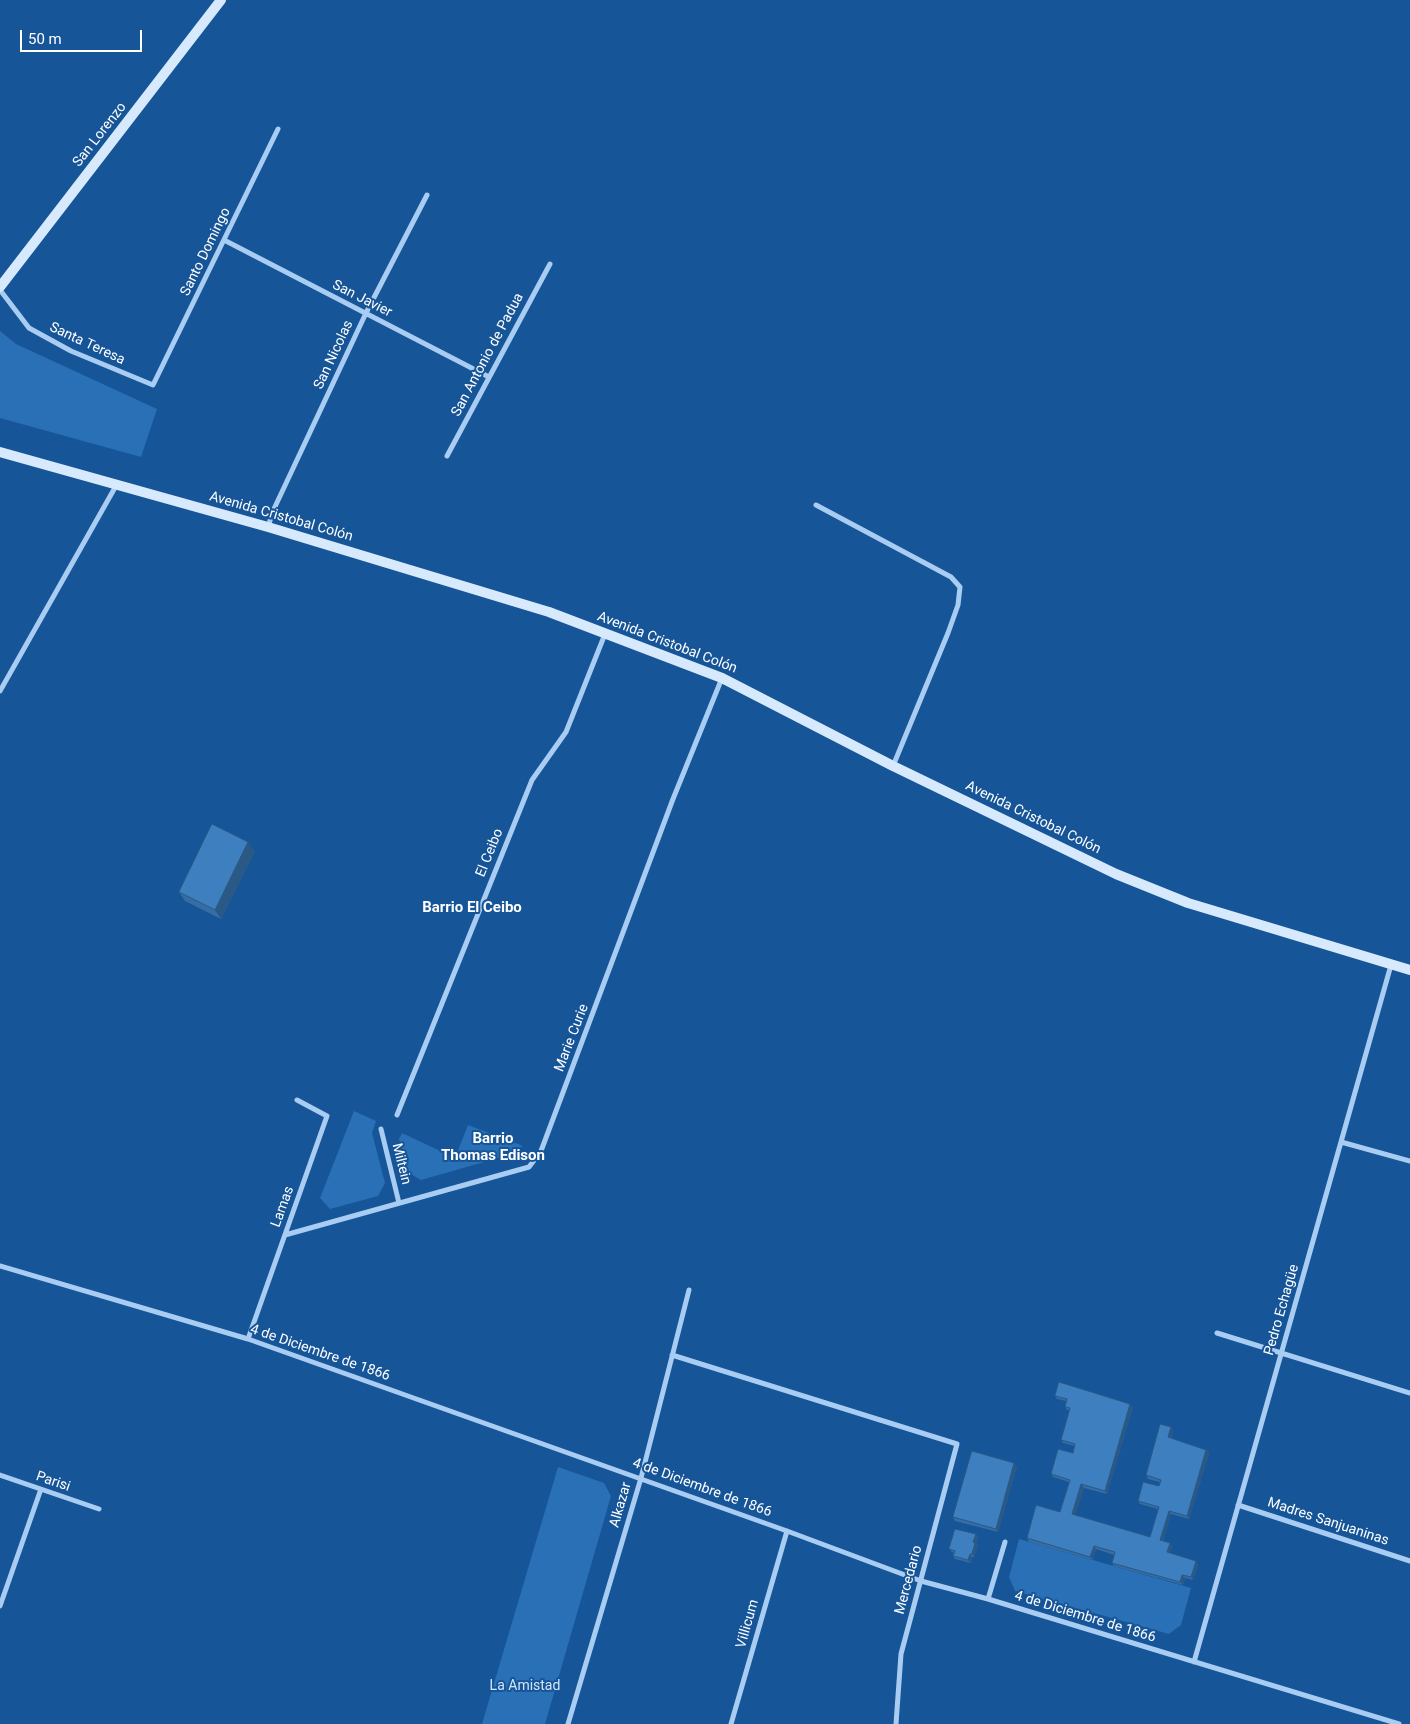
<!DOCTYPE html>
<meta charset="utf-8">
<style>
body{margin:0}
#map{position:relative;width:1410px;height:1724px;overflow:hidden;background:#165598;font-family:Roboto,sans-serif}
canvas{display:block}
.scale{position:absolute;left:20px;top:30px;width:122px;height:22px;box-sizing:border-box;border:2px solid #fff;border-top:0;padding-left:6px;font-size:15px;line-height:18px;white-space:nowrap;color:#fff;-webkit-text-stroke:4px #165598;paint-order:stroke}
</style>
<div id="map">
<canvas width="1410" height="1724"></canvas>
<div class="scale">50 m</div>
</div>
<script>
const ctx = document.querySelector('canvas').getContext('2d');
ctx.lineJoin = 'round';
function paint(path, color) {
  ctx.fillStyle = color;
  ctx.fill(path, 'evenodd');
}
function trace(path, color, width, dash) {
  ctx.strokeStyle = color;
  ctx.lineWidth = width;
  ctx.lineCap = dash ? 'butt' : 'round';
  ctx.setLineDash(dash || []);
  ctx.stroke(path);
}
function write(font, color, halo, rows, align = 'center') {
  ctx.font = font + ' Roboto,sans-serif';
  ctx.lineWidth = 4;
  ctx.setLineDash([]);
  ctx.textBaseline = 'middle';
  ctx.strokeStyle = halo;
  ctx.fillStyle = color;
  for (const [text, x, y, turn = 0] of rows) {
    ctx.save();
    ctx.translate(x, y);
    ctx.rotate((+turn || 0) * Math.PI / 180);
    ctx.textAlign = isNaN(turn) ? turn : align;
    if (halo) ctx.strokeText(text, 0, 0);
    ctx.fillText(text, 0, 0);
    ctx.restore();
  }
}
paint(new Path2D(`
 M 0,331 L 16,344 L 157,409 L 141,457 L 0,418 Z
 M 354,1111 L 376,1121 L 372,1133 L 385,1183 L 378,1196 L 330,1209 L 320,1198 Z
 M 468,1125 L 523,1146 L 509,1155 L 421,1180 L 409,1173 L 399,1139 L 402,1133 L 455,1158 Z
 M 558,1467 L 604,1483 L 611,1496 L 545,1724 L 482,1724 Z
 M 1019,1539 L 1191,1588 L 1181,1625 L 1169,1634 L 1015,1591 L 1009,1577 Z`), '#2970b6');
trace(new Path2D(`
 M 224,240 L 489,377
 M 0,290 L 29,328 L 71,351 L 153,385 L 278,129
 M 447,456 L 550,264
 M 816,505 L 951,577 L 960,587 L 958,605 L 948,633 L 893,766
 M 268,527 L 273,511 L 366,313 L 427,195
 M 0,691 L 117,484
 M 397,1115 L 532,780 L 566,732 L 605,634
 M 381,1129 L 399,1203
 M 1341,1142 L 1410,1161
 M 285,1235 L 529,1167 L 541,1151 L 673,799 L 722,678
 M 0,1266 L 248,1339 L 787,1531 L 921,1581 L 988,1599 L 1399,1724
 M 1217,1333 L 1410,1393
 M 248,1339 L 327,1116 L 297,1100
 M 672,1355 L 957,1444 L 901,1654 L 896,1724
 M 0,1475 L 99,1509
 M 1238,1505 L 1410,1561
 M 988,1599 L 1005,1542
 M 0,1606 L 41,1489
 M 1194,1662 L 1391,965
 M 568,1724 L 641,1478 L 689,1290
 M 731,1724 L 787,1531`), '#a9cdf2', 5);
trace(new Path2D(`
 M 0,287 L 221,0
 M 0,452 L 268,527 L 549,612 L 722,678 L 893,766 L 1116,874 L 1188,903 L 1410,970`), '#d7e9fc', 10);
paint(new Path2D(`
 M 255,851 L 221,919 L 185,901 L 179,892 Z
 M 1055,1396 L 1133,1407 L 1107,1494 L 1084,1488 L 1075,1515 L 1150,1537 L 1158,1509 L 1140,1504 L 1138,1501 L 1159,1486 L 1160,1482 L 1148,1479 L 1146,1475 L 1171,1427 L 1173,1430 L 1171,1438 L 1206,1450 L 1209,1453 L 1189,1519 L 1171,1514 L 1163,1541 L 1170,1543 L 1172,1546 L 1170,1553 L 1198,1564 L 1193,1580 L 1185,1578 L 1183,1585 L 1114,1566 L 1112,1563 L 1114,1555 L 1096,1549 L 1093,1560 L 1029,1542 L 1027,1538 L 1060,1512 L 1069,1482 L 1053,1477 L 1051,1474 L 1073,1453 L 1075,1446 L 1063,1443 L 1061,1440 L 1070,1410 L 1067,1410 L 1065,1407 L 1066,1401 L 1057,1399 Z
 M 1017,1466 L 998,1532 L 955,1521 L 953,1517 Z
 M 976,1534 L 978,1537 L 976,1544 L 978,1546 L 974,1557 L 972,1557 L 971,1563 L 955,1559 L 953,1556 L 954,1553 L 952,1552 L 949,1549 Z`), '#356da4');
paint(new Path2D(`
 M 248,842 L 255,851 L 221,919 L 215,910 Z
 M 1130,1404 L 1133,1407 L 1107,1494 L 1105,1491 Z
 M 1171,1427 L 1173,1430 L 1170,1440 L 1168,1437 Z
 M 1206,1450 L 1209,1453 L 1189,1519 L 1187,1516 Z
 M 1014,1463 L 1017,1466 L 998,1532 L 996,1529 Z
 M 1081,1484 L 1084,1488 L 1075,1517 L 1072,1514 Z
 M 1169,1511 L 1171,1514 L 1163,1543 L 1160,1540 Z
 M 976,1534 L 978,1537 L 976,1544 L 978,1546 L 974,1557 L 972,1554 L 973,1542 Z
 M 1170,1543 L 1172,1546 L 1170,1555 L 1167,1552 Z
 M 1094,1546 L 1096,1549 L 1093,1560 L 1090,1557 Z
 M 970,1554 L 972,1557 L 971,1563 L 968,1560 Z
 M 1196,1561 L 1198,1564 L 1193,1580 L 1191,1577 Z
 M 1182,1575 L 1185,1578 L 1183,1585 L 1180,1582 Z`), '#2b5986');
const building = new Path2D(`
 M 212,824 L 248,842 L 215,910 L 179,892 Z
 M 1059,1382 L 1130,1404 L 1105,1491 L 1081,1484 L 1072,1514 L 1150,1537 L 1159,1507 L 1138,1501 L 1143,1482 L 1159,1486 L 1161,1480 L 1146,1475 L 1160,1424 L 1171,1427 L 1168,1437 L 1206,1450 L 1187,1516 L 1169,1511 L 1160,1540 L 1170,1543 L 1167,1552 L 1196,1561 L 1191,1577 L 1182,1575 L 1180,1582 L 1112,1563 L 1115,1552 L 1094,1546 L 1090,1557 L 1027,1538 L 1036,1505 L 1060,1512 L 1070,1480 L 1051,1474 L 1058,1449 L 1073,1453 L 1075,1444 L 1061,1440 L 1070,1408 L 1065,1407 L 1067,1399 L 1055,1396 Z
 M 972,1451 L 1014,1463 L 996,1529 L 953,1517 Z
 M 955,1529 L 976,1534 L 973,1542 L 975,1543 L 972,1554 L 970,1554 L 968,1560 L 953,1556 L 955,1551 L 949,1549 Z`);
paint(building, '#3e7fbf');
trace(building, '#2b5986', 1);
write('14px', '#fff', '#165598', [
 ["San Lorenzo",100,135,-52],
 ["Santo Domingo",206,252,-64],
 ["San Javier",362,299,27],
 ["Santa Teresa",87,344,25],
 ["San Nicolas",334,355,-65],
 ["San Antonio de Padua",488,355,-62],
 ["Avenida Cristobal Colón",281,517,16],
 ["Avenida Cristobal Colón",667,643,21],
 ["Avenida Cristobal Colón",1033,818,26],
 ["El Ceibo",490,853,-68],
 ["Marie Curie",572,1038,-69],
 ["Miltein",401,1164,76],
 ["Lamas",283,1207,-70],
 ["Pedro Echagüe",1282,1310,-74],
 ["4 de Diciembre de 1866",320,1353,19],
 ["Parisi",53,1482,19],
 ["4 de Diciembre de 1866",702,1488,20],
 ["Alkazar",621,1505,-74],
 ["Madres Sanjuaninas",1328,1522,18],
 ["Mercedario",909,1580,-75],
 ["4 de Diciembre de 1866",1085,1617,17],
 ["Villicum",748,1624,-74]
]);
write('14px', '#d0e6fc', '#165598', [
 ["La Amistad",525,1686]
]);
write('bold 15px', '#fff', '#165598', [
 ["Barrio El Ceibo",472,908],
 ["Barrio",493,1139],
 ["Thomas Edison",493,1156]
]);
</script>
